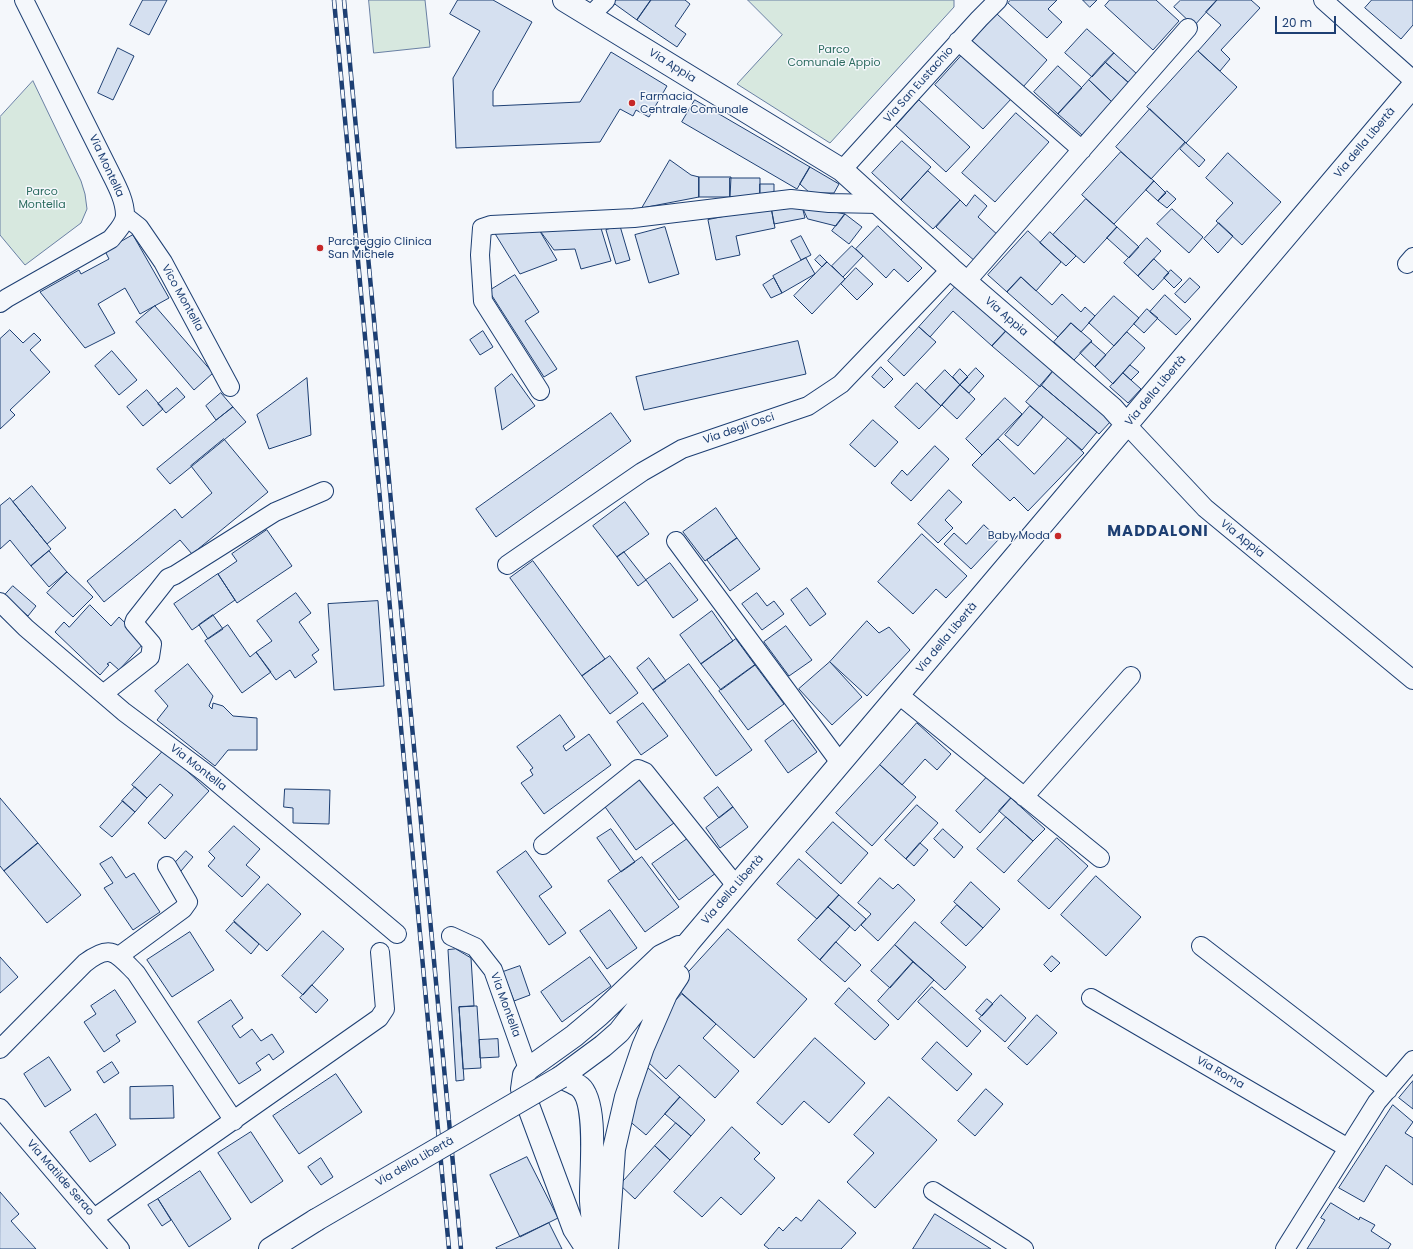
<!DOCTYPE html>
<meta charset="utf-8">
<style>
body{margin:0}
#map{position:relative;width:1413px;height:1249px;overflow:hidden;background:#f4f7fb;font-family:Poppins,sans-serif}
canvas{display:block}
.scale{position:absolute;left:1275px;top:16px;width:61px;height:18px;box-sizing:border-box;border:2px solid #1d3f73;border-top:0;padding-left:5px;font-size:12px;line-height:14px;white-space:nowrap;color:#1d3f73;-webkit-text-stroke:3px #f4f7fb;paint-order:stroke}
</style>
<div id="map">
<canvas width="1413" height="1249"></canvas>
<div class="scale">20 m</div>
</div>
<script>
const ctx = document.querySelector('canvas').getContext('2d');
ctx.lineJoin = 'round';
function paint(path, color) {
  ctx.fillStyle = color;
  ctx.fill(path, 'evenodd');
}
function trace(path, color, width, dash) {
  ctx.strokeStyle = color;
  ctx.lineWidth = width;
  ctx.lineCap = dash ? 'butt' : 'round';
  ctx.setLineDash(dash || []);
  ctx.stroke(path);
}
function write(font, color, halo, rows, align = 'center') {
  ctx.font = font + ' Poppins,sans-serif';
  ctx.lineWidth = 3;
  ctx.setLineDash([]);
  ctx.textBaseline = 'middle';
  ctx.strokeStyle = halo;
  ctx.fillStyle = color;
  for (const [text, x, y, turn = 0] of rows) {
    ctx.save();
    ctx.translate(x, y);
    ctx.rotate((+turn || 0) * Math.PI / 180);
    ctx.textAlign = isNaN(turn) ? turn : align;
    if (halo) ctx.strokeText(text, 0, 0);
    ctx.fillText(text, 0, 0);
    ctx.restore();
  }
}
const green = new Path2D(`
 M 369,0 L 425,0 L 430,47 L 374,53 Z
 M 748,0 L 954,0 L 954,7 L 830,143 L 737,84 L 782,35 Z
 M 33,81 L 81,181 L 85,194 L 87,209 L 81,223 L 25,265 L 0,235 L 0,117 Z`);
paint(green, '#d7e8df');
trace(green, '#687fa3', 1);
const building = new Path2D(`
 M 143,0 L 167,0 L 149,35 L 130,25 Z
 M 458,0 L 493,0 L 532,22 L 493,91 L 493,106 L 580,102 L 611,52 L 667,86 L 649,117 L 636,110 L 633,116 L 620,109 L 600,142 L 456,148 L 453,78 L 480,31 L 450,14 Z
 M 613,0 L 651,0 L 637,20 L 612,2 Z
 M 651,0 L 685,0 L 690,4 L 675,26 L 686,34 L 677,47 L 637,20 Z
 M 1011,0 L 1057,0 L 1048,9 L 1062,22 L 1047,38 L 1008,3 Z
 M 1083,0 L 1097,0 L 1090,7 Z
 M 1110,0 L 1156,0 L 1179,21 L 1153,50 L 1105,6 Z
 M 1181,0 L 1217,0 L 1194,26 L 1174,7 Z
 M 1217,0 L 1251,0 L 1260,8 L 1221,50 L 1230,59 L 1220,71 L 1198,51 L 1221,25 L 1206,12 Z
 M 1372,0 L 1413,0 L 1413,25 L 1401,39 L 1365,8 Z
 M 997,14 L 1047,60 L 1023,87 L 972,41 Z
 M 1087,29 L 1114,53 L 1092,77 L 1065,53 Z
 M 118,48 L 134,56 L 113,100 L 98,93 Z
 M 1198,51 L 1237,87 L 1186,143 L 1147,107 Z
 M 1114,53 L 1137,74 L 1129,83 L 1105,62 Z
 M 963,54 L 1012,98 L 983,129 L 935,85 Z
 M 1105,62 L 1129,83 L 1112,102 L 1089,80 Z
 M 1058,66 L 1082,88 L 1058,114 L 1034,92 Z
 M 1089,80 L 1112,102 L 1082,135 L 1058,114 Z
 M 695,100 L 810,167 L 797,189 L 682,122 Z
 M 919,100 L 970,147 L 946,172 L 896,126 Z
 M 1150,109 L 1185,142 L 1151,179 L 1116,147 Z
 M 1016,113 L 1049,142 L 995,202 L 962,173 Z
 M 902,141 L 931,167 L 901,200 L 872,173 Z
 M 1186,143 L 1205,160 L 1199,167 L 1180,149 Z
 M 1121,152 L 1154,181 L 1114,224 L 1082,195 Z
 M 1228,153 L 1281,202 L 1242,245 L 1216,221 L 1233,203 L 1206,178 Z
 M 670,160 L 691,175 L 699,177 L 699,197 L 642,208 Z
 M 810,167 L 839,184 L 834,193 L 810,193 L 800,184 Z
 M 928,171 L 960,200 L 933,229 L 901,200 Z
 M 699,177 L 731,177 L 730,197 L 699,197 Z
 M 730,178 L 760,178 L 760,197 L 730,197 Z
 M 1154,181 L 1166,193 L 1158,201 L 1146,190 Z
 M 760,184 L 774,184 L 774,197 L 760,197 Z
 M 1167,191 L 1176,199 L 1167,208 L 1158,201 Z
 M 975,195 L 987,206 L 978,217 L 999,236 L 976,262 L 936,227 L 960,200 L 966,206 Z
 M 1086,199 L 1117,227 L 1084,263 L 1053,235 Z
 M 802,206 L 845,214 L 836,226 L 808,219 Z
 M 802,206 L 805,218 L 774,224 L 771,207 Z
 M 771,207 L 775,228 L 736,236 L 740,255 L 716,260 L 708,220 Z
 M 1172,209 L 1203,237 L 1189,253 L 1157,224 Z
 M 845,214 L 862,227 L 849,244 L 832,231 Z
 M 1219,223 L 1233,236 L 1218,253 L 1204,239 Z
 M 600,225 L 611,261 L 581,269 L 575,249 L 554,250 L 538,228 Z
 M 620,226 L 630,260 L 616,264 L 606,230 Z
 M 878,226 L 922,268 L 908,282 L 894,269 L 886,278 L 856,249 Z
 M 665,227 L 679,274 L 649,283 L 635,235 Z
 M 1117,227 L 1139,247 L 1129,258 L 1107,238 Z
 M 538,228 L 557,260 L 520,274 L 494,232 Z
 M 1028,231 L 1061,262 L 1036,291 L 1021,277 L 1007,292 L 988,275 Z
 M 1050,232 L 1076,256 L 1066,266 L 1040,243 Z
 M 133,235 L 169,298 L 140,314 L 125,288 L 98,304 L 115,333 L 85,348 L 40,292 L 79,270 L 81,274 L 109,259 L 105,251 Z
 M 801,236 L 811,255 L 801,260 L 791,241 Z
 M 1147,238 L 1161,251 L 1138,276 L 1124,263 Z
 M 852,246 L 863,256 L 843,277 L 832,266 Z
 M 820,255 L 827,262 L 822,267 L 815,260 Z
 M 806,258 L 815,274 L 782,293 L 773,276 Z
 M 1154,259 L 1169,273 L 1153,290 L 1138,276 Z
 M 827,262 L 845,279 L 812,314 L 794,296 Z
 M 856,268 L 873,284 L 857,300 L 841,284 Z
 M 1171,270 L 1182,280 L 1174,288 L 1164,278 Z
 M 515,275 L 539,312 L 525,321 L 557,369 L 544,377 L 489,291 Z
 M 1021,277 L 1052,305 L 1062,294 L 1081,312 L 1085,307 L 1095,316 L 1081,332 L 1071,323 L 1058,337 L 1007,292 Z
 M 774,278 L 782,293 L 771,298 L 763,285 Z
 M 1190,278 L 1200,287 L 1185,303 L 1175,294 Z
 M 956,286 L 1006,331 L 992,346 L 953,311 L 930,337 L 919,327 Z
 M 1165,295 L 1191,319 L 1176,335 L 1150,312 Z
 M 1114,296 L 1139,318 L 1114,346 L 1089,323 Z
 M 155,306 L 213,373 L 194,390 L 136,322 Z
 M 1147,309 L 1158,318 L 1144,333 L 1134,324 Z
 M 1071,323 L 1092,341 L 1074,360 L 1054,342 Z
 M 919,327 L 936,342 L 904,376 L 888,361 Z
 M 10,330 L 23,343 L 34,333 L 41,340 L 30,350 L 50,372 L 10,410 L 15,415 L 0,429 L 0,339 Z
 M 483,331 L 493,347 L 480,355 L 470,340 Z
 M 1006,331 L 1053,371 L 1040,387 L 992,346 Z
 M 1127,332 L 1145,348 L 1113,384 L 1095,367 Z
 M 798,341 L 806,374 L 644,410 L 636,377 Z
 M 1091,342 L 1106,355 L 1095,367 L 1080,353 Z
 M 112,351 L 137,380 L 119,395 L 95,366 Z
 M 1130,365 L 1139,372 L 1131,380 L 1123,373 Z
 M 881,367 L 893,379 L 884,388 L 872,377 Z
 M 976,368 L 984,376 L 969,393 L 960,385 Z
 M 960,369 L 968,377 L 960,385 L 953,377 Z
 M 945,370 L 960,385 L 941,406 L 925,391 Z
 M 1053,371 L 1111,421 L 1099,434 L 1041,385 Z
 M 1123,373 L 1141,389 L 1128,403 L 1110,387 Z
 M 512,374 L 535,406 L 502,430 L 495,388 Z
 M 307,378 L 311,435 L 269,449 L 257,415 Z
 M 917,383 L 941,406 L 919,429 L 895,407 Z
 M 960,385 L 975,399 L 957,419 L 942,405 Z
 M 1041,385 L 1097,432 L 1082,450 L 1026,402 Z
 M 177,388 L 185,397 L 166,413 L 158,404 Z
 M 147,390 L 163,409 L 143,426 L 127,407 Z
 M 221,393 L 233,407 L 216,420 L 206,406 Z
 M 1005,398 L 1022,414 L 982,455 L 966,439 Z
 M 1030,406 L 1043,417 L 1018,446 L 1005,435 Z
 M 233,407 L 246,422 L 170,484 L 157,469 Z
 M 611,413 L 631,441 L 496,537 L 476,509 Z
 M 873,420 L 898,442 L 875,467 L 850,445 Z
 M 1068,438 L 1084,453 L 1028,511 L 1014,497 L 1010,501 L 972,465 L 998,439 L 1034,474 Z
 M 224,439 L 268,492 L 192,554 L 180,540 L 104,602 L 87,581 L 175,509 L 182,518 L 212,493 L 191,466 Z
 M 935,446 L 949,459 L 911,501 L 891,483 L 902,470 L 907,475 Z
 M 32,486 L 66,528 L 47,544 L 13,502 Z
 M 949,490 L 962,502 L 945,520 L 953,528 L 938,543 L 918,524 Z
 M 10,498 L 51,549 L 31,566 L 10,540 L 0,549 L 0,506 Z
 M 625,502 L 649,534 L 617,557 L 593,526 Z
 M 716,508 L 737,538 L 705,561 L 683,532 Z
 M 984,525 L 999,539 L 971,569 L 944,544 L 954,533 L 966,544 Z
 M 267,530 L 292,566 L 237,603 L 218,574 L 237,561 L 232,554 Z
 M 922,534 L 967,576 L 946,598 L 936,589 L 913,614 L 878,582 Z
 M 737,538 L 760,569 L 730,591 L 707,560 Z
 M 49,551 L 67,572 L 49,587 L 31,566 Z
 M 624,552 L 646,580 L 638,586 L 617,557 Z
 M 533,561 L 605,659 L 582,676 L 510,578 Z
 M 670,563 L 698,600 L 673,618 L 646,580 Z
 M 67,572 L 93,597 L 73,617 L 47,593 Z
 M 218,574 L 235,600 L 192,630 L 174,604 Z
 M 13,586 L 36,606 L 28,616 L 4,596 Z
 M 807,588 L 826,614 L 810,626 L 791,600 Z
 M 296,593 L 311,613 L 299,622 L 319,650 L 312,655 L 317,662 L 295,678 L 290,670 L 276,680 L 256,652 L 272,641 L 257,621 Z
 M 757,593 L 767,606 L 774,601 L 784,614 L 762,630 L 742,604 Z
 M 378,601 L 384,686 L 334,690 L 328,604 Z
 M 90,605 L 111,626 L 119,617 L 145,642 L 119,670 L 110,662 L 107,664 L 109,665 L 100,675 L 55,632 L 64,622 L 69,627 Z
 M 712,611 L 733,641 L 701,664 L 680,635 Z
 M 213,615 L 223,629 L 208,639 L 199,625 Z
 M 867,621 L 879,633 L 889,627 L 910,650 L 867,696 L 830,662 Z
 M 228,625 L 250,657 L 256,652 L 271,672 L 242,693 L 205,641 Z
 M 786,626 L 812,660 L 789,676 L 764,642 Z
 M 736,639 L 755,665 L 721,690 L 701,664 Z
 M 610,656 L 638,693 L 610,714 L 582,676 Z
 M 649,658 L 666,681 L 653,690 L 637,668 Z
 M 830,662 L 862,697 L 832,725 L 799,689 Z
 M 188,664 L 213,696 L 209,706 L 212,709 L 213,703 L 223,706 L 233,716 L 257,718 L 257,750 L 228,750 L 215,766 L 157,720 L 168,706 L 155,691 Z
 M 689,664 L 752,750 L 716,776 L 653,690 Z
 M 755,665 L 784,704 L 748,730 L 719,691 Z
 M 643,703 L 668,736 L 641,755 L 617,722 Z
 M 560,715 L 575,737 L 563,746 L 566,751 L 589,734 L 611,765 L 544,814 L 521,783 L 533,775 L 530,770 L 533,768 L 517,747 Z
 M 793,720 L 817,752 L 788,773 L 765,741 Z
 M 917,723 L 951,754 L 937,770 L 925,759 L 902,785 L 880,765 Z
 M 164,750 L 209,791 L 165,839 L 148,823 L 173,795 L 160,784 L 147,798 L 132,785 Z
 M 880,765 L 916,797 L 872,846 L 836,813 Z
 M 641,777 L 674,823 L 636,850 L 603,804 Z
 M 987,777 L 1011,798 L 980,833 L 956,811 Z
 M 135,787 L 147,798 L 135,812 L 122,801 Z
 M 718,787 L 733,807 L 719,818 L 704,798 Z
 M 285,789 L 330,790 L 329,824 L 293,823 L 293,808 L 284,807 Z
 M 0,798 L 38,843 L 4,871 L 0,866 Z
 M 1011,798 L 1045,829 L 1033,841 L 999,811 Z
 M 123,801 L 135,812 L 112,837 L 100,827 Z
 M 917,805 L 938,823 L 906,859 L 885,840 Z
 M 733,807 L 748,827 L 720,848 L 706,828 Z
 M 1006,817 L 1033,841 L 1004,873 L 977,849 Z
 M 833,822 L 868,853 L 841,884 L 806,852 Z
 M 234,826 L 260,849 L 246,865 L 260,877 L 242,897 L 208,866 L 215,858 L 209,852 Z
 M 611,829 L 635,862 L 621,872 L 597,838 Z
 M 943,829 L 963,847 L 954,858 L 934,839 Z
 M 690,837 L 716,873 L 679,900 L 652,864 Z
 M 1057,838 L 1088,866 L 1049,909 L 1018,881 Z
 M 38,843 L 81,895 L 47,923 L 4,871 Z
 M 920,843 L 928,850 L 914,866 L 906,859 Z
 M 186,851 L 193,857 L 181,871 L 174,864 Z
 M 526,851 L 552,887 L 539,896 L 566,933 L 549,945 L 497,872 Z
 M 112,857 L 126,878 L 134,873 L 160,912 L 133,930 L 104,888 L 113,883 L 100,864 Z
 M 642,857 L 679,907 L 645,932 L 608,881 Z
 M 799,859 L 839,895 L 817,919 L 777,884 Z
 M 1096,876 L 1141,917 L 1106,956 L 1061,915 Z
 M 880,878 L 893,889 L 898,884 L 915,900 L 878,941 L 861,925 L 871,914 L 858,903 Z
 M 971,882 L 1000,909 L 983,928 L 954,902 Z
 M 268,884 L 301,914 L 267,951 L 234,921 Z
 M 839,895 L 866,919 L 855,931 L 828,907 Z
 M 957,905 L 983,928 L 966,946 L 941,923 Z
 M 828,907 L 850,926 L 820,960 L 798,940 Z
 M 610,910 L 637,948 L 607,969 L 580,931 Z
 M 234,922 L 259,944 L 251,954 L 226,931 Z
 M 915,922 L 966,967 L 945,990 L 895,945 Z
 M 728,929 L 807,999 L 754,1058 L 675,987 Z
 M 323,931 L 344,949 L 303,995 L 282,976 Z
 M 190,932 L 214,970 L 172,997 L 147,960 Z
 M 836,942 L 861,965 L 845,982 L 820,960 Z
 M 895,945 L 913,962 L 890,988 L 871,971 Z
 M 456,949 L 471,958 L 474,1006 L 459,1007 L 464,1080 L 456,1081 L 448,950 Z
 M 1052,956 L 1060,963 L 1051,972 L 1044,965 Z
 M 0,957 L 18,977 L 0,993 Z
 M 590,957 L 611,986 L 562,1022 L 541,992 Z
 M 913,962 L 934,980 L 898,1020 L 878,1001 Z
 M 520,966 L 530,995 L 514,1001 L 503,972 Z
 M 312,985 L 328,1000 L 316,1013 L 300,998 Z
 M 932,987 L 981,1031 L 967,1047 L 918,1002 Z
 M 849,988 L 889,1025 L 875,1040 L 835,1004 Z
 M 115,990 L 136,1022 L 116,1035 L 120,1041 L 104,1052 L 84,1022 L 96,1014 L 91,1006 Z
 M 682,994 L 716,1024 L 703,1038 L 739,1071 L 715,1098 L 679,1065 L 666,1079 L 647,1061 L 667,1009 Z
 M 1001,995 L 1026,1018 L 1005,1042 L 979,1019 Z
 M 987,999 L 993,1004 L 982,1016 L 976,1011 Z
 M 231,1000 L 243,1018 L 232,1026 L 240,1038 L 252,1029 L 261,1041 L 272,1034 L 284,1052 L 273,1060 L 269,1054 L 256,1063 L 261,1070 L 239,1084 L 198,1022 Z
 M 474,1006 L 477,1006 L 481,1068 L 463,1069 L 459,1007 Z
 M 1037,1015 L 1057,1033 L 1027,1065 L 1008,1048 Z
 M 815,1038 L 865,1083 L 829,1123 L 804,1101 L 782,1125 L 757,1103 Z
 M 498,1039 L 499,1057 L 480,1058 L 479,1040 Z
 M 937,1042 L 972,1074 L 957,1091 L 922,1059 Z
 M 49,1057 L 71,1090 L 45,1107 L 24,1074 Z
 M 112,1062 L 119,1073 L 104,1083 L 97,1072 Z
 M 647,1067 L 680,1097 L 646,1135 L 627,1119 Z
 M 336,1074 L 362,1112 L 299,1154 L 273,1116 Z
 M 1413,1081 L 1413,1109 L 1399,1098 Z
 M 173,1086 L 174,1118 L 130,1119 L 130,1087 Z
 M 986,1089 L 1003,1104 L 975,1136 L 958,1121 Z
 M 680,1097 L 705,1120 L 691,1136 L 665,1114 Z
 M 889,1097 L 937,1140 L 875,1208 L 847,1182 L 874,1153 L 854,1135 Z
 M 1393,1105 L 1413,1122 L 1405,1133 L 1413,1138 L 1413,1185 L 1386,1165 L 1364,1202 L 1339,1188 Z
 M 96,1114 L 116,1145 L 90,1162 L 70,1132 Z
 M 676,1123 L 691,1136 L 670,1160 L 655,1146 Z
 M 732,1127 L 760,1153 L 754,1159 L 775,1178 L 741,1215 L 721,1197 L 702,1217 L 674,1192 Z
 M 251,1132 L 283,1181 L 251,1203 L 218,1153 Z
 M 655,1146 L 670,1160 L 635,1199 L 620,1185 Z
 M 527,1157 L 558,1218 L 520,1237 L 490,1175 Z
 M 321,1158 L 333,1177 L 321,1185 L 308,1167 Z
 M 200,1171 L 231,1219 L 189,1247 L 158,1199 Z
 M 0,1192 L 19,1214 L 11,1221 L 36,1249 L 0,1249 Z
 M 158,1199 L 171,1220 L 162,1226 L 148,1205 Z
 M 819,1200 L 856,1233 L 841,1249 L 769,1249 L 764,1245 L 779,1227 L 783,1231 L 796,1217 L 801,1221 Z
 M 1331,1203 L 1359,1220 L 1360,1217 L 1375,1225 L 1371,1231 L 1391,1244 L 1388,1249 L 1307,1249 L 1325,1220 L 1321,1218 Z
 M 935,1214 L 991,1249 L 913,1249 Z
 M 549,1223 L 562,1249 L 497,1249 L 496,1248 Z`);
paint(building, '#d5e0f0');
trace(building, '#1d3f73', 1);
const street = new Path2D(`
 M 1323,0 L 1413,80
 M 590,16 L 606,0
 M 958,41 L 1082,150
 M 842,170 L 979,19 L 998,0
 M 125,216 L 139,227 L 163,262 L 230,387
 M 1407,264 L 1413,257
 M 966,282 L 1188,28
 M 0,303 L 7,298 L 111,239 C 116,232 125,224 125,215 C 125,201 117,186 111,174 L 24,0
 M 540,391 L 483,301 L 480,255 L 482,228 L 491,225 L 634,218 L 791,199 L 829,203 L 879,204
 M 1127,425 L 1205,508 L 1413,680
 M 676,541 L 841,764
 M 507,565 L 642,472 L 682,449 L 808,406 L 841,384 L 951,269
 M 0,602 L 26,628 L 124,712 L 207,774 L 397,934
 M 103,694 L 150,657 L 152,644 L 134,623 L 135,620 L 168,578 L 175,575 L 275,512 L 324,491
 M 899,695 L 1100,858
 M 1024,797 L 1131,676
 M 543,845 L 638,769 L 645,772 L 737,887
 M 451,936 L 475,947 L 493,970 L 528,1069
 M 1201,946 L 1388,1090
 M 119,956 L 183,909 L 188,902 L 167,866
 M 1091,998 L 1348,1148
 M 0,1049 L 85,963 C 111,943 116,953 136,973 L 234,1121
 M 0,1108 L 120,1249
 M 933,1191 L 1024,1249
 M 94,1218 L 379,1018 L 385,1009 L 380,952
 M 1285,1249 L 1377,1102 L 1413,1060`);
const secondary = new Path2D(`
 M 564,0 L 842,170 L 951,269 L 1112,408 L 1127,425
 M 270,1249 L 316,1220
 M 587,1249 L 574,1229 L 522,1089 L 524,1075 L 528,1069 L 574,1036 L 599,1015 L 661,956 L 679,947
 M 598,1249 C 594,1232 592,1219 591,1201 C 590,1176 599,1103 580,1087 C 575,1083 566,1080 561,1077 L 603,1046 L 619,1032 L 689,942 L 1413,86
 M 607,1249 L 614,1149 L 626,1097 L 643,1047 L 666,994 L 678,976`);
trace(street, '#1d3f73', 20);
trace(secondary, '#1d3f73', 24);
trace(street, '#f4f7fb', 18);
trace(secondary, '#f4f7fb', 22);
const rail = new Path2D(`
 M 334,0 L 449,1249
 M 344,0 L 461,1249`);
trace(rail, '#1d3f73', 4.5);
trace(rail, '#f4f7fb', 3, [9]);
const secondaryBridge = new Path2D(`
 M 316,1220 L 561,1077`);
trace(secondaryBridge, '#1d3f73', 24, []);
trace(secondaryBridge, '#f4f7fb', 22);
for (const [x, y, r, color] of [
 [632,103,4,"#c62828"],
 [320,248,4,"#c62828"],
 [1058,536,4,"#c62828"]
]) {
  const dot = new Path2D();
  dot.arc(x, y, r, 0, 2 * Math.PI);
  ctx.fillStyle = color;
  ctx.fill(dot);
  trace(dot, '#f4f7fb', 1.5);
}
write('11px', '#2c6c60', '#f4f7fb', [
 ["Parco",834,50],
 ["Comunale Appio",834,63],
 ["Parco",42,192],
 ["Montella",42,205]
]);
write('11px', '#1d3f73', '#f4f7fb', [
 ["Via Appia",672,66,32],
 ["Via San Eustachio",919,85,-48],
 ["Via della Libertà",1365,143,-50],
 ["Via Montella",106,166,65],
 ["Vico Montella",182,298,61],
 ["Via Appia",1006,317,41],
 ["Via della Libertà",1156,391,-50],
 ["Via degli Osci",739,429,-19],
 ["Via Appia",1242,539,39],
 ["Via della Libertà",947,638,-50],
 ["Via Montella",198,768,38],
 ["Via della Libertà",733,890,-49],
 ["Via Montella",505,1005,70],
 ["Via Roma",1220,1073,30],
 ["Via della Libertà",415,1162,-30],
 ["Via Matilde Serao",60,1178,49]
]);
write('11px', '#1d3f73', '#f4f7fb', [
 ["Farmacia",640,97],
 ["Centrale Comunale",640,110],
 ["Parcheggio Clinica",328,242],
 ["San Michele",328,255],
 ["Baby Moda",1050,536,"right"]
], 'left');
ctx.letterSpacing = '1px';
write('bold 15px', '#1d3f73', '#f4f7fb', [
 ["MADDALONI",1158,532]
]);
ctx.letterSpacing = '0px';
</script>
